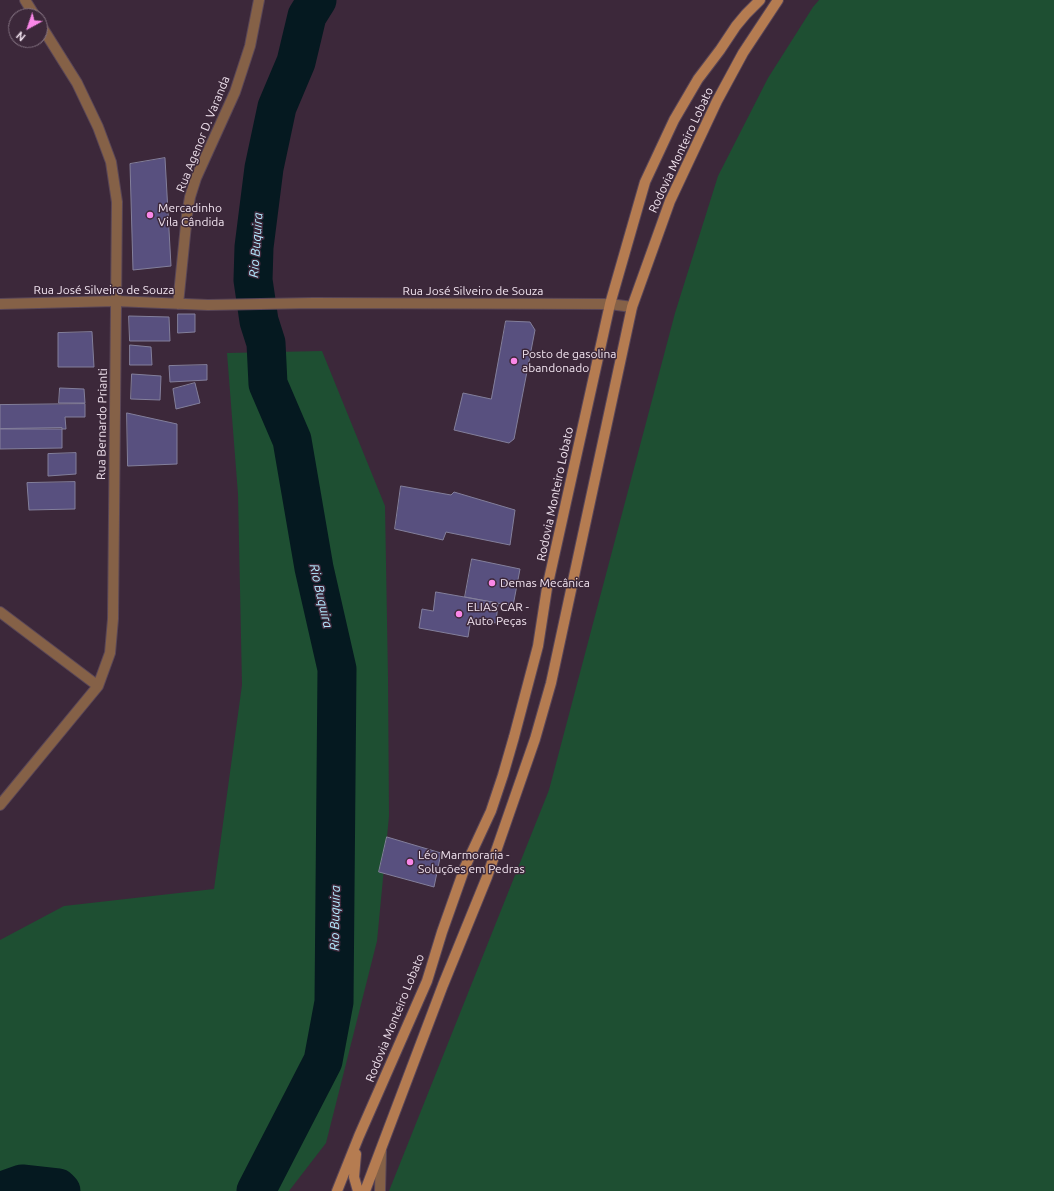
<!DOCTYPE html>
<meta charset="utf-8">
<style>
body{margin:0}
#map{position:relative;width:1054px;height:1191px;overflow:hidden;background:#3c283a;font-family:Ubuntu,sans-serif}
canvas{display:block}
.north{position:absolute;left:8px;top:8px;width:40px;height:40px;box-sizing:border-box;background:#3c283a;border:1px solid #847382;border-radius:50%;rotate:220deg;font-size:11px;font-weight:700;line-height:16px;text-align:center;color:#f1e3ef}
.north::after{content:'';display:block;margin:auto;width:14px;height:18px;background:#fa87e8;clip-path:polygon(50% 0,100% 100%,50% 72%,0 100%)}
</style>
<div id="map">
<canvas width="1054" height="1191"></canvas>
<div class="north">N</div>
</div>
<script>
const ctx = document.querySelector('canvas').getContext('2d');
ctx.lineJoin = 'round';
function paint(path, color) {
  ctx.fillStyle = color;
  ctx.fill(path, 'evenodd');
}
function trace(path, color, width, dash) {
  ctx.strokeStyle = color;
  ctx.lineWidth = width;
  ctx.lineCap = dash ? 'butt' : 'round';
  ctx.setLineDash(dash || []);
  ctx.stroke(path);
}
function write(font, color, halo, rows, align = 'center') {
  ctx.font = font + ' Ubuntu,sans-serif';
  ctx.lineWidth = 3;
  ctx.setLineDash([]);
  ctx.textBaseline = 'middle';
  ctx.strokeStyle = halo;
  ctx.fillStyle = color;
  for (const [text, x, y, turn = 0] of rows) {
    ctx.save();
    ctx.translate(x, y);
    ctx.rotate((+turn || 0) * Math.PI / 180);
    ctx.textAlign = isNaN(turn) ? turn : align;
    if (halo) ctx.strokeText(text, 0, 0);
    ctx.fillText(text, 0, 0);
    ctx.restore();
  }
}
paint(new Path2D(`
 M 819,0 L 1054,0 L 1054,1191 L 389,1191 L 549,790 L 675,313 L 718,176 L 768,78 L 813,7 Z
 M 322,351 L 385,506 L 388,677 L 389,816 L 377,941 L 326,1143 L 289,1191 L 0,1191 L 0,940 L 64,906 L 214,889 L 242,685 L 238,494 L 227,353 Z`), '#1e4f32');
trace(new Path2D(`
 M 2,1191 L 22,1184 L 58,1188 L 61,1191
 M 256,1191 L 323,1061 L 334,1002 L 337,669 L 314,568 L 292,440 L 268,384 L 266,343 L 259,321 L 253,280 L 254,247 L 264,168 L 277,107 L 296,62 L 307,16 L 317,0`), '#051920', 39);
const building = new Path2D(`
 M 165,158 L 171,266 L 133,270 L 130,164 Z
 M 178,314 L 195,314 L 195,332 L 178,333 Z
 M 129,316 L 169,317 L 170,341 L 130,341 Z
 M 506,321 L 530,322 L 535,330 L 514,439 L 509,443 L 454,430 L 463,393 L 491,399 Z
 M 92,332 L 94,367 L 58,367 L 58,333 Z
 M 130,345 L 151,347 L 152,365 L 130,365 Z
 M 207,365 L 207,380 L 170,382 L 169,366 Z
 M 132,374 L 161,376 L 160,400 L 131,399 Z
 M 195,383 L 200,403 L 176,409 L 173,389 Z
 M 60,388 L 84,389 L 85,403 L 59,403 Z
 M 85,404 L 85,417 L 65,417 L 66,429 L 0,429 L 0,405 Z
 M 127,413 L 177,424 L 177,464 L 128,466 Z
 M 62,428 L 62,448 L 0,449 L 0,429 Z
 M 76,453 L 76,474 L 48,476 L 48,454 Z
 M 75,482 L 75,509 L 29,510 L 27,483 Z
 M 401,486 L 451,495 L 454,492 L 515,510 L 510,545 L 446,532 L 443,540 L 395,529 Z
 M 472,559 L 520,569 L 513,606 L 465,597 Z
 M 436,592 L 498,603 L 496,623 L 471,618 L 468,637 L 419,628 L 422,609 L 433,611 Z
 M 387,837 L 441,853 L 434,887 L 379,872 Z`);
paint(building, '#58507f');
trace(building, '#837f9b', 1);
const street = new Path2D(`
 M 25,0 L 35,16
 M 0,304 L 116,301 L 208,305 L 313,303 L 610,304 L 632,307
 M 178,304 L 187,215 L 190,197 L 196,178 L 235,92 L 250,46 L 259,0
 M 0,612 L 98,686
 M 0,805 L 98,686 L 110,653 L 113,619 L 117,202 L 111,162 L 98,127 L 77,83 L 40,24
 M 380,1191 L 381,1151`);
const secondary = new Path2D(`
 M 356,1154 L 354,1177 L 358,1191
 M 337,1191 L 359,1136 L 427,981 L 442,932 L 465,867 L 491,811 L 503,775 L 514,737 L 538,646 L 547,588 L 610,304 L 645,182 L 674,120 L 698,79 L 720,50 L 736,26 L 746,14 L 760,0
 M 365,1191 L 443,985 L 487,877 L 535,739 L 551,683 L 632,307 L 670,201 L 717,101 L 743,53 L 778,0`);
trace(street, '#594657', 12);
trace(secondary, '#594657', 12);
trace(street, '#856147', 10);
trace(secondary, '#b57c51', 10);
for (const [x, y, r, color] of [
 [150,215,4,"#fa87e8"],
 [514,361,4,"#fa87e8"],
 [492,583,4,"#fa87e8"],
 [459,614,4,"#fa87e8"],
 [410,862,4,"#fa87e8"]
]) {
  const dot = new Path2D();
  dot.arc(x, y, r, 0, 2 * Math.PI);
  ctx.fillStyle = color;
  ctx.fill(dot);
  trace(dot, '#3c283a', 1.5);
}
write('12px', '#f1e3ef', '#3c283a', [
 ["Rua Agenor D. Varanda",203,134,-68],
 ["Rodovia Monteiro Lobato",681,150,-65],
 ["Rua José Silveiro de Souza",104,290],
 ["Rua José Silveiro de Souza",473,291],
 ["Rua Bernardo Prianti",102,424,-89],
 ["Rodovia Monteiro Lobato",555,494,-78],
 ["Rodovia Monteiro Lobato",395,1018,-68]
]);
write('12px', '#f1e3ef', '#3c283a', [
 ["Mercadinho",158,208],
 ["Vila Cândida",158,222],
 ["Posto de gasolina",522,354],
 ["abandonado",522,368],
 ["Demas Mecânica",500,583],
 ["ELIAS CAR -",467,607],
 ["Auto Peças",467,621],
 ["Léo Marmoraria -",418,855],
 ["Soluções em Pedras",418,869]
], 'left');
write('italic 13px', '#b3eaff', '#3c283a', [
 ["Rio Buquira",256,245,-86],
 ["Rio Buquira",321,596,77],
 ["Rio Buquira",335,918,-89]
]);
</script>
